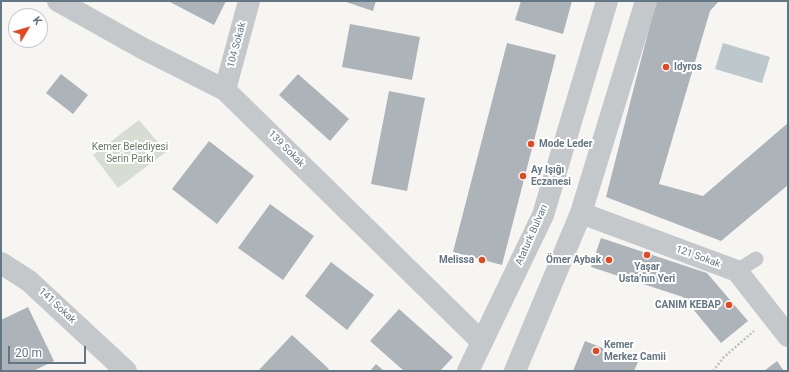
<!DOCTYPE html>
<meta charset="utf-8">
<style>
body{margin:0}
#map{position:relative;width:789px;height:372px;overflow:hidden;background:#f6f5f1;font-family:Roboto,sans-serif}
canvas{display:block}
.frame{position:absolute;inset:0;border:2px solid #637684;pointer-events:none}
.north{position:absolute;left:8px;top:8px;width:40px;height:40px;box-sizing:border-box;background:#fff;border:1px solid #c1c8ce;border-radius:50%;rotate:52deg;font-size:11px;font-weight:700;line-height:16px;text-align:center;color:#637684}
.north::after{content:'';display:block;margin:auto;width:14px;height:18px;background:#ec451b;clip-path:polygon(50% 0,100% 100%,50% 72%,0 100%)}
.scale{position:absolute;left:8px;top:346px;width:78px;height:18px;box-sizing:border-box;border:2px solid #637684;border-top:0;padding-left:5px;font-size:12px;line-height:14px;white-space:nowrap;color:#637684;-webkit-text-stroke:3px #fff;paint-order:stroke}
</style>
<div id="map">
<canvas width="789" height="372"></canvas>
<div class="frame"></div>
<div class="north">K</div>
<div class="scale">20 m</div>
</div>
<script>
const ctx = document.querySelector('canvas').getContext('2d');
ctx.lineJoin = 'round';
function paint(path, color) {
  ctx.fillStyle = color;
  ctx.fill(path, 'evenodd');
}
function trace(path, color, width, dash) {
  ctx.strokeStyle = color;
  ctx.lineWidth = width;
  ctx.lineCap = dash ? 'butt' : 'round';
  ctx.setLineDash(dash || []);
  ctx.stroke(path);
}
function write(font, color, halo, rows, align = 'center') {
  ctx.font = font + ' Roboto,sans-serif';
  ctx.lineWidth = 4;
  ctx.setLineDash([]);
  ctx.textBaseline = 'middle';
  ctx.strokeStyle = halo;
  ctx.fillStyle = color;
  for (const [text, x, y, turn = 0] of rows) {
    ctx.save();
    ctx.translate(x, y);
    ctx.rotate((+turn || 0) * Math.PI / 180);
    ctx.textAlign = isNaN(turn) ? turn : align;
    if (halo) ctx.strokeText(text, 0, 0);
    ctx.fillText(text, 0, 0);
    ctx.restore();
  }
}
paint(new Path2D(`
 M 139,120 L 166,152 L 118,188 L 93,155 Z`), '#d7ddd2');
paint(new Path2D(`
 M 723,43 L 770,57 L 762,83 L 715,69 Z`), '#bcc8cc');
paint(new Path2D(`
 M 168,1 L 226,1 L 214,25 Z
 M 343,1 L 376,1 L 373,11 Z
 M 521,1 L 572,1 L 563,34 L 515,20 Z
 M 656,1 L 719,1 L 710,11 L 659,184 L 703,196 L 788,123 L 788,185 L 721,241 L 606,197 Z
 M 350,24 L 420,37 L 412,80 L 342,67 Z
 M 507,43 L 556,55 L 502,265 L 453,252 Z
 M 61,74 L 88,95 L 73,114 L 46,93 Z
 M 298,74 L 349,119 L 330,141 L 279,95 Z
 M 389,91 L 425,98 L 407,191 L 371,184 Z
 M 209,141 L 254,176 L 217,224 L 172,189 Z
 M 270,204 L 314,236 L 283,280 L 238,248 Z
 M 601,238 L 707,273 L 748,321 L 721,343 L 683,297 L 591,267 Z
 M 331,262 L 374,295 L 347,330 L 305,296 Z
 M 28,307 L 54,361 L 33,371 L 1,371 L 1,320 Z
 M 399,309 L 453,357 L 440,371 L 404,371 L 370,341 Z
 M 292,335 L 329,369 L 327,371 L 258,371 Z
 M 585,341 L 638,362 L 634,371 L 573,371 Z
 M 777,361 L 784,371 L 764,371 Z
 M 376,364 L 384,371 L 370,371 Z`), '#acb4b9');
trace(new Path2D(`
 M 713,371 L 724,357 L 754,331`), '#bec0c2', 2.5, [2, 2]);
trace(new Path2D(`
 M 737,271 L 756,259`), '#c5c8cb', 15);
trace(new Path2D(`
 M 58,1 L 142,48 L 225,90 L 482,342
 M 225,90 L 249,1
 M 581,213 L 737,271 L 788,336
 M 1,263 L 29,281 L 126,371`), '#c5c8cb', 22);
trace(new Path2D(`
 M 468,371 L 543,215 L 607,1
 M 515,371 L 581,213 L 646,1`), '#c5c8cb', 22);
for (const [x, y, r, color] of [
 [666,67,4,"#ec451b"],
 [531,144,4,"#ec451b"],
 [523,176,4,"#ec451b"],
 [647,255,4,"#ec451b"],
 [482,260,4,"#ec451b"],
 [609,260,4,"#ec451b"],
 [729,305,4,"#ec451b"],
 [596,351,4,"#ec451b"]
]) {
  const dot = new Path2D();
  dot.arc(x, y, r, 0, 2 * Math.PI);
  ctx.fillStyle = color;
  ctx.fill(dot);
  trace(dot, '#fff', 1.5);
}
write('10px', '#637684', '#fff', [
 ["104 Sokak",237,45,-75],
 ["139 Sokak",286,149,45],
 ["Ataturk Bulvarı",532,235,-66],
 ["121 Sokak",698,257,20],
 ["141 Sokak",57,306,43]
]);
write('bold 10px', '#637684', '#fff', [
 ["Idyros",674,67],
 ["Mode Leder",539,144],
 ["Ay Işığı",531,170],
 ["Eczanesi",531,182],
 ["Melissa",474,260,"right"],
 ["Ömer Aybak",601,260,"right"],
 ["Yaşar",647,267,"center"],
 ["Usta’nın Yeri",647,279,"center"],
 ["CANIM KEBAP",721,305,"right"],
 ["Kemer",604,345],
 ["Merkez Camii",604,357]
], 'left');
write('10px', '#687b62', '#fff', [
 ["Kemer Belediyesi",130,147],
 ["Serin Parkı",130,159]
]);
</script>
